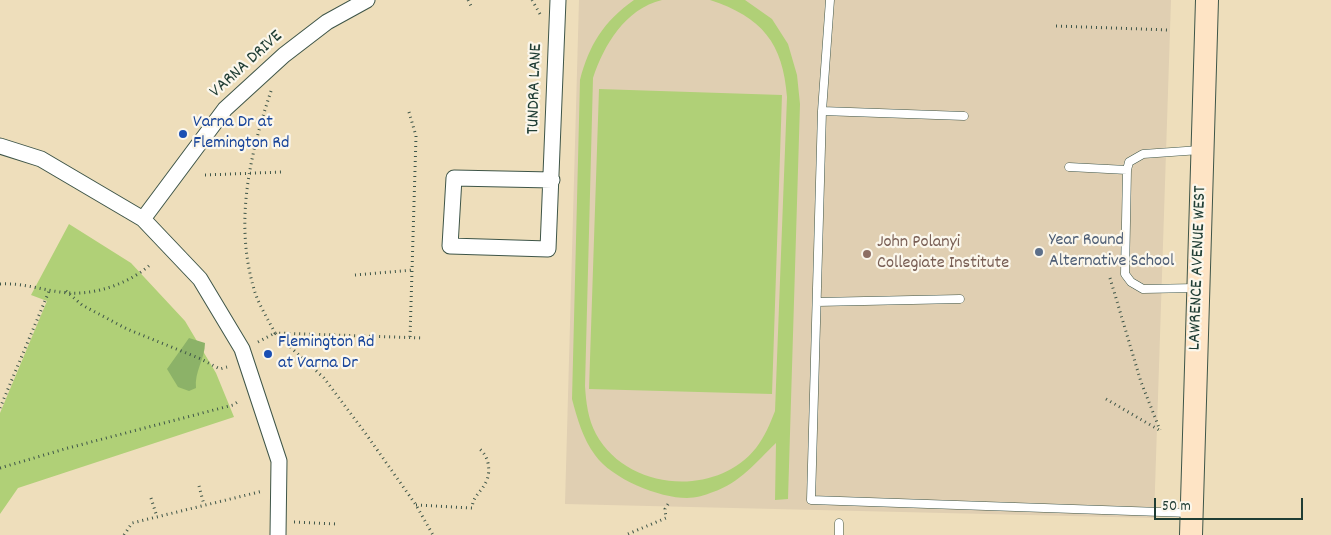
<!DOCTYPE html>
<style>
body{margin:0}
#map{position:relative;width:1331px;height:535px;overflow:hidden;background:#eedebb;font-family:Dekko,sans-serif}
canvas{display:block}
.scale{position:absolute;left:1154px;top:498px;width:149px;height:22px;box-sizing:border-box;border:2px solid #1f3d34;border-top:0;padding-left:6px;font-size:15px;line-height:18px;white-space:nowrap;color:#1f3d34;-webkit-text-stroke:4px #fbf7ec;paint-order:stroke}
</style>
<div id="map">
<canvas width="1331" height="535"></canvas>
<div class="scale">50 m</div>
</div>
<script>
const ctx = document.querySelector('canvas').getContext('2d');
ctx.lineJoin = 'round';
function paint(path, color) {
  ctx.fillStyle = color;
  ctx.fill(path, 'evenodd');
}
function trace(path, color, width, dash) {
  ctx.strokeStyle = color;
  ctx.lineWidth = width;
  ctx.lineCap = dash ? 'butt' : 'round';
  ctx.setLineDash(dash || []);
  ctx.stroke(path);
}
function write(font, color, halo, rows, align = 'center') {
  ctx.font = font + ' Dekko,sans-serif';
  ctx.lineWidth = 4.5;
  ctx.setLineDash([]);
  ctx.textBaseline = 'middle';
  ctx.strokeStyle = halo;
  ctx.fillStyle = color;
  for (const [text, x, y, turn = 0] of rows) {
    ctx.save();
    ctx.translate(x, y);
    ctx.rotate((+turn || 0) * Math.PI / 180);
    ctx.textAlign = isNaN(turn) ? turn : align;
    if (halo) ctx.strokeText(text, 0, 0);
    ctx.fillText(text, 0, 0);
    ctx.restore();
  }
}
paint(new Path2D(`
 M 579,0 L 1171,0 L 1154,518 L 565,504 Z`), '#e0cfb2');
paint(new Path2D(`
 M 634,0 L 662,0 C 625,9 604,45 593,78 L 585,386 C 586,402 588,419 596,434 C 627,491 716,498 756,448 C 765,436 770,424 775,411 L 787,97 C 783,43 762,17 710,0 L 745,0 L 772,19 L 788,44 L 797,75 L 800,104 L 788,499 L 775,500 L 776,443 C 756,462 740,483 713,492 C 706,495 695,498 687,498 C 659,498 612,479 595,455 C 583,439 577,418 572,399 L 580,80 C 589,45 604,21 634,0 Z
 M 599,89 L 782,95 L 772,394 L 589,389 Z
 M 69,224 L 131,263 L 185,321 L 216,373 L 234,417 L 18,488 L 0,514 L 0,413 L 47,301 L 31,295 Z`), '#b0d077');
paint(new Path2D(`
 M 189,338 L 205,343 C 205,359 194,372 196,388 L 189,391 L 178,387 L 167,369 Z`), '#8cb268');
const lane = new Path2D(`
 M 830,0 L 822,111 L 811,500 L 1190,513
 M 822,111 L 964,116
 M 1069,167 L 1127,170
 M 1196,288 L 1143,289 L 1131,282 L 1125,274 L 1127,170 L 1129,162 L 1143,154 L 1200,150
 M 817,302 L 960,299
 M 839,535 L 839,523`);
const street = new Path2D(`
 M 0,146 L 41,159 L 143,219 L 200,279 L 242,349 L 279,461 L 278,535
 M 552,180 L 454,178 L 450,246 L 548,249 L 558,0
 M 143,219 L 225,109 L 284,55 L 327,22 L 367,0`);
const secondary = new Path2D(`
 M 1191,535 L 1207,0`);
trace(lane, '#3e5548', 9);
trace(street, '#3e5548', 17);
trace(secondary, '#3e5548', 24);
trace(new Path2D(`
 M 468,0 L 471,6
 M 532,0 L 540,14
 M 1056,26 L 1169,30
 M 271,91 C 250,154 234,222 254,289 C 258,304 268,319 275,333 L 423,338
 M 409,112 L 416,136 L 410,338
 M 205,175 L 282,172
 M 355,275 L 413,270
 M 1110,278 L 1141,382 L 1160,430
 M 0,284 C 27,282 54,295 81,293 C 106,291 132,281 151,264
 M 66,291 L 82,305 L 127,329 L 201,359 L 216,367 L 220,369 L 227,367
 M 258,342 L 275,333 L 324,378 L 366,434 L 416,505 L 433,535
 M 1106,399 L 1159,430
 M 0,408 L 50,289
 M 0,468 L 68,448 L 233,405 L 239,401
 M 199,486 L 204,505
 M 151,498 L 157,517
 M 416,505 L 472,508 C 473,495 482,492 487,480 C 491,469 488,454 478,448
 M 294,522 L 337,524
 M 628,534 L 666,518 L 665,509 L 670,501
 M 124,535 L 132,523 L 263,491`), '#3e5548', 3, [1, 4]);
trace(lane, '#fff', 8);
trace(street, '#fff', 15);
trace(secondary, '#fee4c5', 22);
for (const [x, y, r, color] of [
 [183,134,5,"#1a4fb4"],
 [1039,252,5,"#5c6f8a"],
 [867,254,5,"#8d6e63"],
 [268,354,5,"#1a4fb4"]
]) {
  const dot = new Path2D();
  dot.arc(x, y, r, 0, 2 * Math.PI);
  ctx.fillStyle = color;
  ctx.fill(dot);
  trace(dot, '#fbf7ec', 2);
}
write('18px', '#1f3d34', '#fbf7ec', [
 ["VARNA DRIVE",247,65,-42],
 ["TUNDRA LANE",536,89,-88],
 ["LAWRENCE AVENUE WEST",1199,268,-88]
]);
write('18px', '#164399', '#fbf7ec', [
 ["Varna Dr at",193,124],
 ["Flemington Rd",193,145],
 ["Flemington Rd",278,344],
 ["at Varna Dr",278,365]
], 'left');
write('18px', '#4e5e75', '#fbf7ec', [
 ["Year Round",1049,242],
 ["Alternative School",1049,263]
], 'left');
write('18px', '#785e54', '#fbf7ec', [
 ["John Polanyi",877,244],
 ["Collegiate Institute",877,265]
], 'left');
</script>
